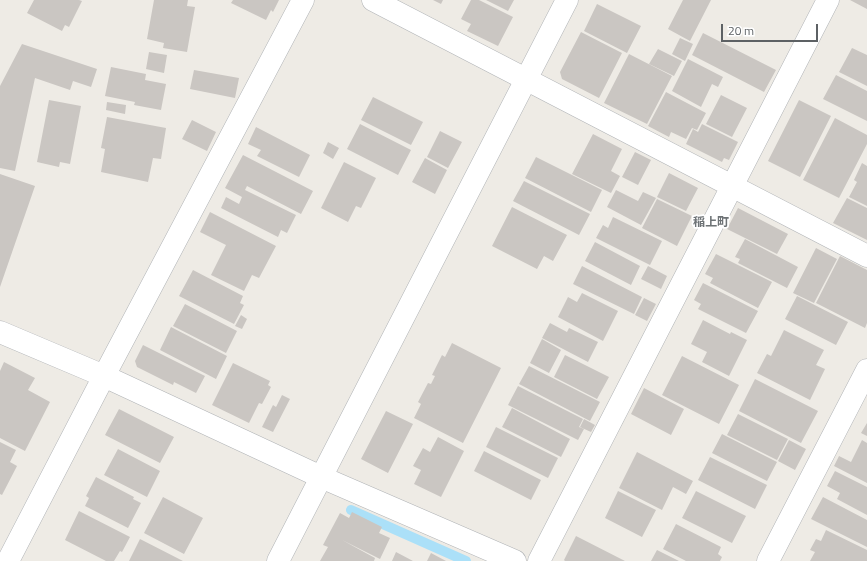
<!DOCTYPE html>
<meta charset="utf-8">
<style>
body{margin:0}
#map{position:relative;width:867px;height:561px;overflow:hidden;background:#eeebe5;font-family:"Titillium Web",sans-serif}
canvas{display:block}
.scale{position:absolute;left:721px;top:24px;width:97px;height:18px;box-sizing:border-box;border:2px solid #5d6164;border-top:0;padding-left:5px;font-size:12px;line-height:14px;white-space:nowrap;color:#5d6164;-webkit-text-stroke:3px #fff;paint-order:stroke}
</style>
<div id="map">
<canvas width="867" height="561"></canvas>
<div class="scale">20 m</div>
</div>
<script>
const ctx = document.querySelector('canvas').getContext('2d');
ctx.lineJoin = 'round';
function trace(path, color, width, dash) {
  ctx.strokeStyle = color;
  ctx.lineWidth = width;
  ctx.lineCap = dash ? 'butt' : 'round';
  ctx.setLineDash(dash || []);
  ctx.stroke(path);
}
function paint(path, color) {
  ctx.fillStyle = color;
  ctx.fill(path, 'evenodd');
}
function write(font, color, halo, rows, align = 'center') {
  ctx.font = font + ' "Titillium Web","Noto Sans JP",sans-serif';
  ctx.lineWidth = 3.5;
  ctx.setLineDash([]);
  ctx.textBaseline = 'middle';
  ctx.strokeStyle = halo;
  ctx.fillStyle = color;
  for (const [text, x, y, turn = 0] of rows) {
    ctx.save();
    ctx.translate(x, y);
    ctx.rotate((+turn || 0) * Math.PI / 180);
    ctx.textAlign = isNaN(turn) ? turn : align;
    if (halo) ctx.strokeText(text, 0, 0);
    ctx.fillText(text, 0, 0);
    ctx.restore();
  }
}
trace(new Path2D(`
 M 351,510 L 466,561`), '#abe0f8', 10);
paint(new Path2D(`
 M 34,0 L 79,0 L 82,1 L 69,27 L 65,25 L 62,31 L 27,13 Z
 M 154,0 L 188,0 L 187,6 L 195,7 L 187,52 L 163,48 L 164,43 L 147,39 Z
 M 233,0 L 279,0 L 273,12 L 271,10 L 266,20 L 231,3 Z
 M 433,0 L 443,0 L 441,4 Z
 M 471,0 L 479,0 L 513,17 L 498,46 L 467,31 L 471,24 L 461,19 Z
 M 486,0 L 514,0 L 508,11 Z
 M 683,0 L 711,0 L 690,41 L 668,29 Z
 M 850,0 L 867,0 L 867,9 Z
 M 597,4 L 641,26 L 627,53 L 584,31 Z
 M 581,32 L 622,53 L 599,98 L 562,79 L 560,72 Z
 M 703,33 L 776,70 L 764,92 L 692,55 Z
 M 680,38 L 693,44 L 685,61 L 672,54 Z
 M 22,44 L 97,69 L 91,87 L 73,81 L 70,90 L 35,78 L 15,171 L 0,168 L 0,86 Z
 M 852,48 L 867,55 L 867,86 L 839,72 Z
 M 658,49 L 682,61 L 674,76 L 649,64 Z
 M 149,52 L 167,55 L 164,73 L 146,69 Z
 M 629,54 L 672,76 L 647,124 L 604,103 Z
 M 688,59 L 723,77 L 718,87 L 712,84 L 701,107 L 672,91 Z
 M 111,67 L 146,74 L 145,80 L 166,84 L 161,110 L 134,105 L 135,102 L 105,96 Z
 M 194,70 L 239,78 L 235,98 L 190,89 Z
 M 836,75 L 867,91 L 867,121 L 823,99 Z
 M 666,92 L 706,113 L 697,130 L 692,128 L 686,139 L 671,132 L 669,137 L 648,126 Z
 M 721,95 L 747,108 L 732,137 L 706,124 Z
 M 373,97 L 423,122 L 411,145 L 361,120 Z
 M 49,100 L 81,106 L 70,164 L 60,162 L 59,167 L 37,162 Z
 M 799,100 L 831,116 L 800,177 L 768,161 Z
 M 107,102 L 126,105 L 125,114 L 106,110 Z
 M 107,117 L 166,128 L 161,159 L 153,158 L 148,182 L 101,172 L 105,149 L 101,148 Z
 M 835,118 L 867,135 L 867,144 L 839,198 L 803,180 Z
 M 192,120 L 216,132 L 207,151 L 182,139 Z
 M 360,124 L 411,150 L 398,175 L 347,149 Z
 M 702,124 L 738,142 L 729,160 L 724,158 L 722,162 L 686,144 L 693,129 L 698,132 Z
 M 256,127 L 310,155 L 299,177 L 257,156 L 261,150 L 248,144 Z
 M 440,131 L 462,142 L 448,168 L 427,157 Z
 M 593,134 L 622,149 L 611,171 L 620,176 L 611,193 L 572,174 Z
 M 328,142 L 339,148 L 333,159 L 323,153 Z
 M 635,152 L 651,160 L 638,185 L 622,177 Z
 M 243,155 L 313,191 L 301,214 L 247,186 L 245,190 L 296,215 L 287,233 L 281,230 L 278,237 L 221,208 L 226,197 L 239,204 L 242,197 L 225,188 Z
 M 536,157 L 602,190 L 591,212 L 525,178 Z
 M 425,158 L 447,170 L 435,194 L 412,182 Z
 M 344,162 L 376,178 L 361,208 L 356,206 L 348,222 L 321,208 Z
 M 862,163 L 867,166 L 867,206 L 849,197 L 857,182 L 854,180 Z
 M 669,173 L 698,188 L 686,211 L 657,197 Z
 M 0,174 L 35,186 L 0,287 Z
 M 524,181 L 590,214 L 579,235 L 513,201 Z
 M 616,190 L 638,201 L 643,192 L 656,198 L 641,225 L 607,207 Z
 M 847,198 L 867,208 L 867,240 L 833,223 Z
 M 657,199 L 692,216 L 677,246 L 642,228 Z
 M 512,207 L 567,235 L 553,261 L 544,256 L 537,269 L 492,246 Z
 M 738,208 L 788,234 L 777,254 L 727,229 Z
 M 210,212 L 276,246 L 259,278 L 252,275 L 244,291 L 211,275 L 226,245 L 200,232 Z
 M 613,217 L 662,241 L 650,265 L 596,238 L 603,225 L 608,228 Z
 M 745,239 L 798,267 L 787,288 L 738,263 L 740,259 L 735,257 Z
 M 595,242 L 640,266 L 631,285 L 585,261 Z
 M 816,248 L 837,259 L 814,303 L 793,293 Z
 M 716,254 L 772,282 L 758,308 L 710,283 L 713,278 L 705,274 Z
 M 840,256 L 867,270 L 867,323 L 865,328 L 816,303 Z
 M 582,266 L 642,297 L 634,314 L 573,284 Z
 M 648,266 L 667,276 L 661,289 L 641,279 Z
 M 193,270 L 243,296 L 240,303 L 244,305 L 234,324 L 179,296 Z
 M 703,283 L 758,311 L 746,333 L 698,309 L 701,304 L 694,300 Z
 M 582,293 L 618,311 L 603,341 L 558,317 L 568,297 L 577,302 Z
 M 797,296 L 848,322 L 836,345 L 785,319 Z
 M 644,298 L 656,304 L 647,321 L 635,315 Z
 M 185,304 L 237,331 L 226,353 L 173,326 Z
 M 241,315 L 247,319 L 242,329 L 235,326 Z
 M 703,320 L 730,334 L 731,332 L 747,340 L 729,376 L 702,362 L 707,352 L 691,344 Z
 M 550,323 L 567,332 L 569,328 L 598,342 L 588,362 L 542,338 Z
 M 171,327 L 227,356 L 216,379 L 160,350 Z
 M 784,330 L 824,350 L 816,365 L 825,369 L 810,400 L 757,373 L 767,354 L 771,356 Z
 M 542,339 L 561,350 L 549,373 L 530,363 Z
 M 452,343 L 501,368 L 463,443 L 414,418 L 421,404 L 418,402 L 428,383 L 431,384 L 435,376 L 432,375 L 442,355 L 445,357 Z
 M 143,345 L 205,376 L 196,393 L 174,382 L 173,385 L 137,367 L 135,361 Z
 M 565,355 L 609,377 L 597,399 L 554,377 Z
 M 682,356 L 739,385 L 719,424 L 662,395 Z
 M 4,362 L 35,378 L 28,390 L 50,402 L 25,451 L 0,438 L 0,371 Z
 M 233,363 L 270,381 L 268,385 L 271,387 L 262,404 L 259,403 L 249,423 L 212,405 Z
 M 529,366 L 600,402 L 590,421 L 519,384 Z
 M 755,379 L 818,411 L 801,443 L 739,411 Z
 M 518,386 L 583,419 L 579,427 L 584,429 L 578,440 L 508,405 Z
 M 644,388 L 684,409 L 671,435 L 631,414 Z
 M 282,395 L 290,399 L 273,432 L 262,427 L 273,405 L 276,407 Z
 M 512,408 L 570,439 L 561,457 L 502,427 Z
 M 119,409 L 174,437 L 160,463 L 105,435 Z
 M 386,411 L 413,424 L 388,473 L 361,459 Z
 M 738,414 L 788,439 L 777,460 L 727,435 Z
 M 584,419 L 595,425 L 591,432 L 580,427 Z
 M 867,423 L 867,436 L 861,433 Z
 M 496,427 L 558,458 L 548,478 L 486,447 Z
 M 722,434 L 777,462 L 767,481 L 712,453 Z
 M 438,437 L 464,451 L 441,497 L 414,484 L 421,470 L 413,466 L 423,448 L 430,452 Z
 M 789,440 L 806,449 L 795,470 L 778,461 Z
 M 862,440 L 867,443 L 867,483 L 834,466 L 839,456 L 851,462 Z
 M 0,442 L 16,450 L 10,462 L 17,466 L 2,495 L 0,494 Z
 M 118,449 L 160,471 L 147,497 L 104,475 Z
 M 484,451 L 541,480 L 531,500 L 474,471 Z
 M 637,452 L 693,481 L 686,494 L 673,487 L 662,510 L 619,488 Z
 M 710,457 L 767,485 L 755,509 L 698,480 Z
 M 835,471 L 867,487 L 867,515 L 837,499 L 840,493 L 827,486 Z
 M 96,477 L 134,497 L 133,499 L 141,503 L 128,528 L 85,506 L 89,498 L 86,496 Z
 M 618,491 L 656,510 L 642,537 L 605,518 Z
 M 696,491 L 746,516 L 732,543 L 682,518 Z
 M 163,497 L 203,518 L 184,554 L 144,533 Z
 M 823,497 L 867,520 L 867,547 L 811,519 Z
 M 79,511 L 130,537 L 122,552 L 120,551 L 114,561 L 106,561 L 65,540 Z
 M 352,512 L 382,527 L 379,533 L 390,538 L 380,559 L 342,540 L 375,558 L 374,561 L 320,561 L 328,547 L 323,545 L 340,513 L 349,518 Z
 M 676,524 L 721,547 L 718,554 L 722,557 L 720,561 L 686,561 L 663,549 Z
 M 826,530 L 867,550 L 867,561 L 810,561 L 815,552 L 810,550 L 816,539 L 821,541 Z
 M 576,536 L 625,561 L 565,561 L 564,560 Z
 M 140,539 L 183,561 L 129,561 Z
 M 657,550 L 679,561 L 651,561 Z
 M 396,552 L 413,561 L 392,561 Z
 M 431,553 L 446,561 L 427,561 Z`), '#cac6c2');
const minor = new Path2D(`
 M 373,0 L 867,256
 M 0,332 L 104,376 L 321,477 L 515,561
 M 8,561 L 104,376 L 303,0
 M 539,561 L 828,0
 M 768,561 L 867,370`);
const tertiary = new Path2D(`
 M 278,561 L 567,0`);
trace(minor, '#b0b3b6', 23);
trace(tertiary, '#b0b3b6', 23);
trace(minor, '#fff', 22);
trace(tertiary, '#fff', 22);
write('bold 12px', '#6e7376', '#fff', [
 ["稲上町",711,223]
]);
</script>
